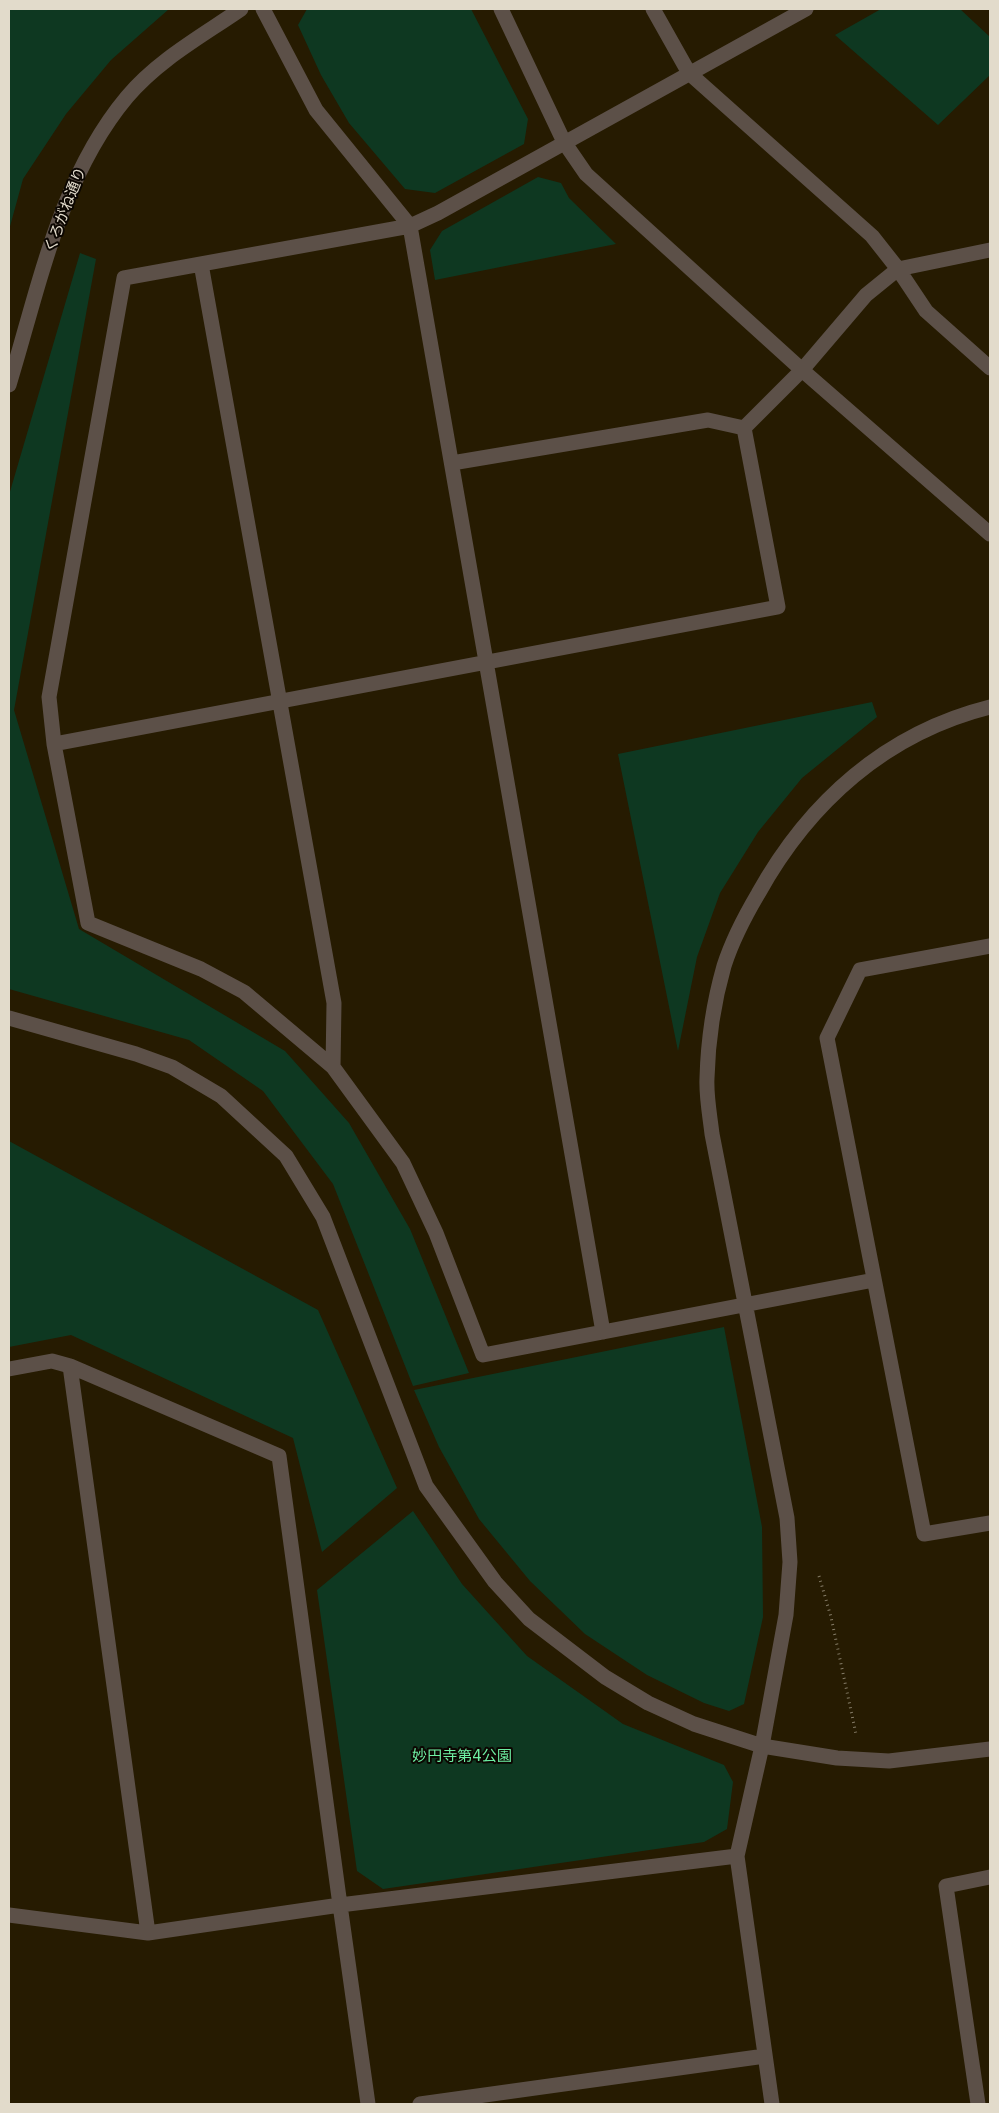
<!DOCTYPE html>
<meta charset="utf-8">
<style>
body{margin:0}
#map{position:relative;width:999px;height:2113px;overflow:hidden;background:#261b01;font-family:"DejaVu Sans",sans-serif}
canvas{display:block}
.frame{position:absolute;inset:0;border:10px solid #e2dbcb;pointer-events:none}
</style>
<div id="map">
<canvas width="999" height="2113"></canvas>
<div class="frame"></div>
</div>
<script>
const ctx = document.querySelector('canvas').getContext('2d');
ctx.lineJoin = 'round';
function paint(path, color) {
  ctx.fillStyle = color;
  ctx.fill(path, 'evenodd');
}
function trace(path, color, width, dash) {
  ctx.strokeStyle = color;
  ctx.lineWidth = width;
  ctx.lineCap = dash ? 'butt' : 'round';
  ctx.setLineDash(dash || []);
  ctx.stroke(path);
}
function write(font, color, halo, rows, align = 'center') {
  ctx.font = font + ' "DejaVu Sans","Noto Sans JP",sans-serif';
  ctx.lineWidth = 4;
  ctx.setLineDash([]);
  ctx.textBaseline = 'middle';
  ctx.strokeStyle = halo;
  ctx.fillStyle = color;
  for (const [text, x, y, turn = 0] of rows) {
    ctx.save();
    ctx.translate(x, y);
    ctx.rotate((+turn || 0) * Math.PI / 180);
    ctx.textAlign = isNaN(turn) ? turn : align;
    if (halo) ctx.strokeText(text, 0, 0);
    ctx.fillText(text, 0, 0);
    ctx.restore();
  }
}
paint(new Path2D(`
 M 9,9 L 169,9 L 111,60 L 66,114 L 23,179 L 9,230 Z
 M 307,9 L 471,9 L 528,119 L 524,144 L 435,193 L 405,189 L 349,123 L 321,75 L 298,25 Z
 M 881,9 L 960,9 L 990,37 L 990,75 L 938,125 L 835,35 Z
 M 538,177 L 561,183 L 569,198 L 616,244 L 435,280 L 430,250 L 442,231 Z
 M 80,253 L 96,259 L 14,710 L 79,929 L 285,1051 L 349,1123 L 410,1229 L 469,1373 L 413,1386 L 333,1184 L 263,1091 L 189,1040 L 9,989 L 9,495 Z
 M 872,702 L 877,717 L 802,778 L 758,832 L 720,893 L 697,957 L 678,1051 L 618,754 Z
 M 9,1141 L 318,1310 L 397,1488 L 322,1552 L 293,1438 L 71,1335 L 9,1347 Z
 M 724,1327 L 762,1527 L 763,1617 L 744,1704 L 729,1711 L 704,1703 L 647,1675 L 585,1634 L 530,1581 L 479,1519 L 439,1447 L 414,1390 Z
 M 413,1511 L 462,1584 L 527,1656 L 623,1724 L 724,1765 L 733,1782 L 727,1829 L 704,1842 L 383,1889 L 357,1871 L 317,1590 Z`), '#0e3821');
trace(new Path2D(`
 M 819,1576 L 831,1617 L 856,1734`), '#857c67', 3, [1, 4]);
trace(new Path2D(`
 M 263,9 L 316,110 L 410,226 L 603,1332
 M 501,9 L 564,142 L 586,174 L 802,370 L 990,534
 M 653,9 L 689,73 L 872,236 L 898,269 L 926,311 L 990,368
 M 806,9 L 438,213 L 410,226 L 201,264 L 334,1003 L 333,1067 L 403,1163 L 436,1233 L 483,1355 L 874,1280
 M 201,264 L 124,278 L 49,697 L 54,744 L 88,923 L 201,969 L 244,992 L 333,1067
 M 9,385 C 39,287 60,177 127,97 C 158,60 202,36 241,9
 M 452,463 L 708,420 L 744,428 L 802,370 L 866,295 L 898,269 L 990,250
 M 54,744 L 778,607 L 744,428
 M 990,946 L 860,970 L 827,1038 L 924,1534 L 990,1523
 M 9,1018 L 136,1054 L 172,1067 L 221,1096 L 286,1156 L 323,1217 L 426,1486 L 495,1582 L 529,1619 L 605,1677 L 648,1703 L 694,1724 L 762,1746 L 837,1758 L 889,1761 L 990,1749
 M 70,1366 L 148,1933
 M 9,1369 L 52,1361 L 70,1366 L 279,1456 L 340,1905 L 148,1933 L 9,1915
 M 368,2104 L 340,1905 L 737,1856
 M 420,2104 L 765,2056
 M 772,2104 L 737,1856 L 762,1746 L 786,1615 L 790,1562 L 787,1518 L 712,1134 C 710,1116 706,1096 707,1078 C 708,1040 714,1001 724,966 C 732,941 745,916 758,894 C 809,802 886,733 990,707
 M 978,2104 L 946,1886 L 990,1877`), '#5c5048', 15);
write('15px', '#e2dbcb', '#0b0601', [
 ["くろがね通り",66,210,-69]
]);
write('15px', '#6eefa3', '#0b0601', [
 ["妙円寺第4公園",462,1757]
]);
</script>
